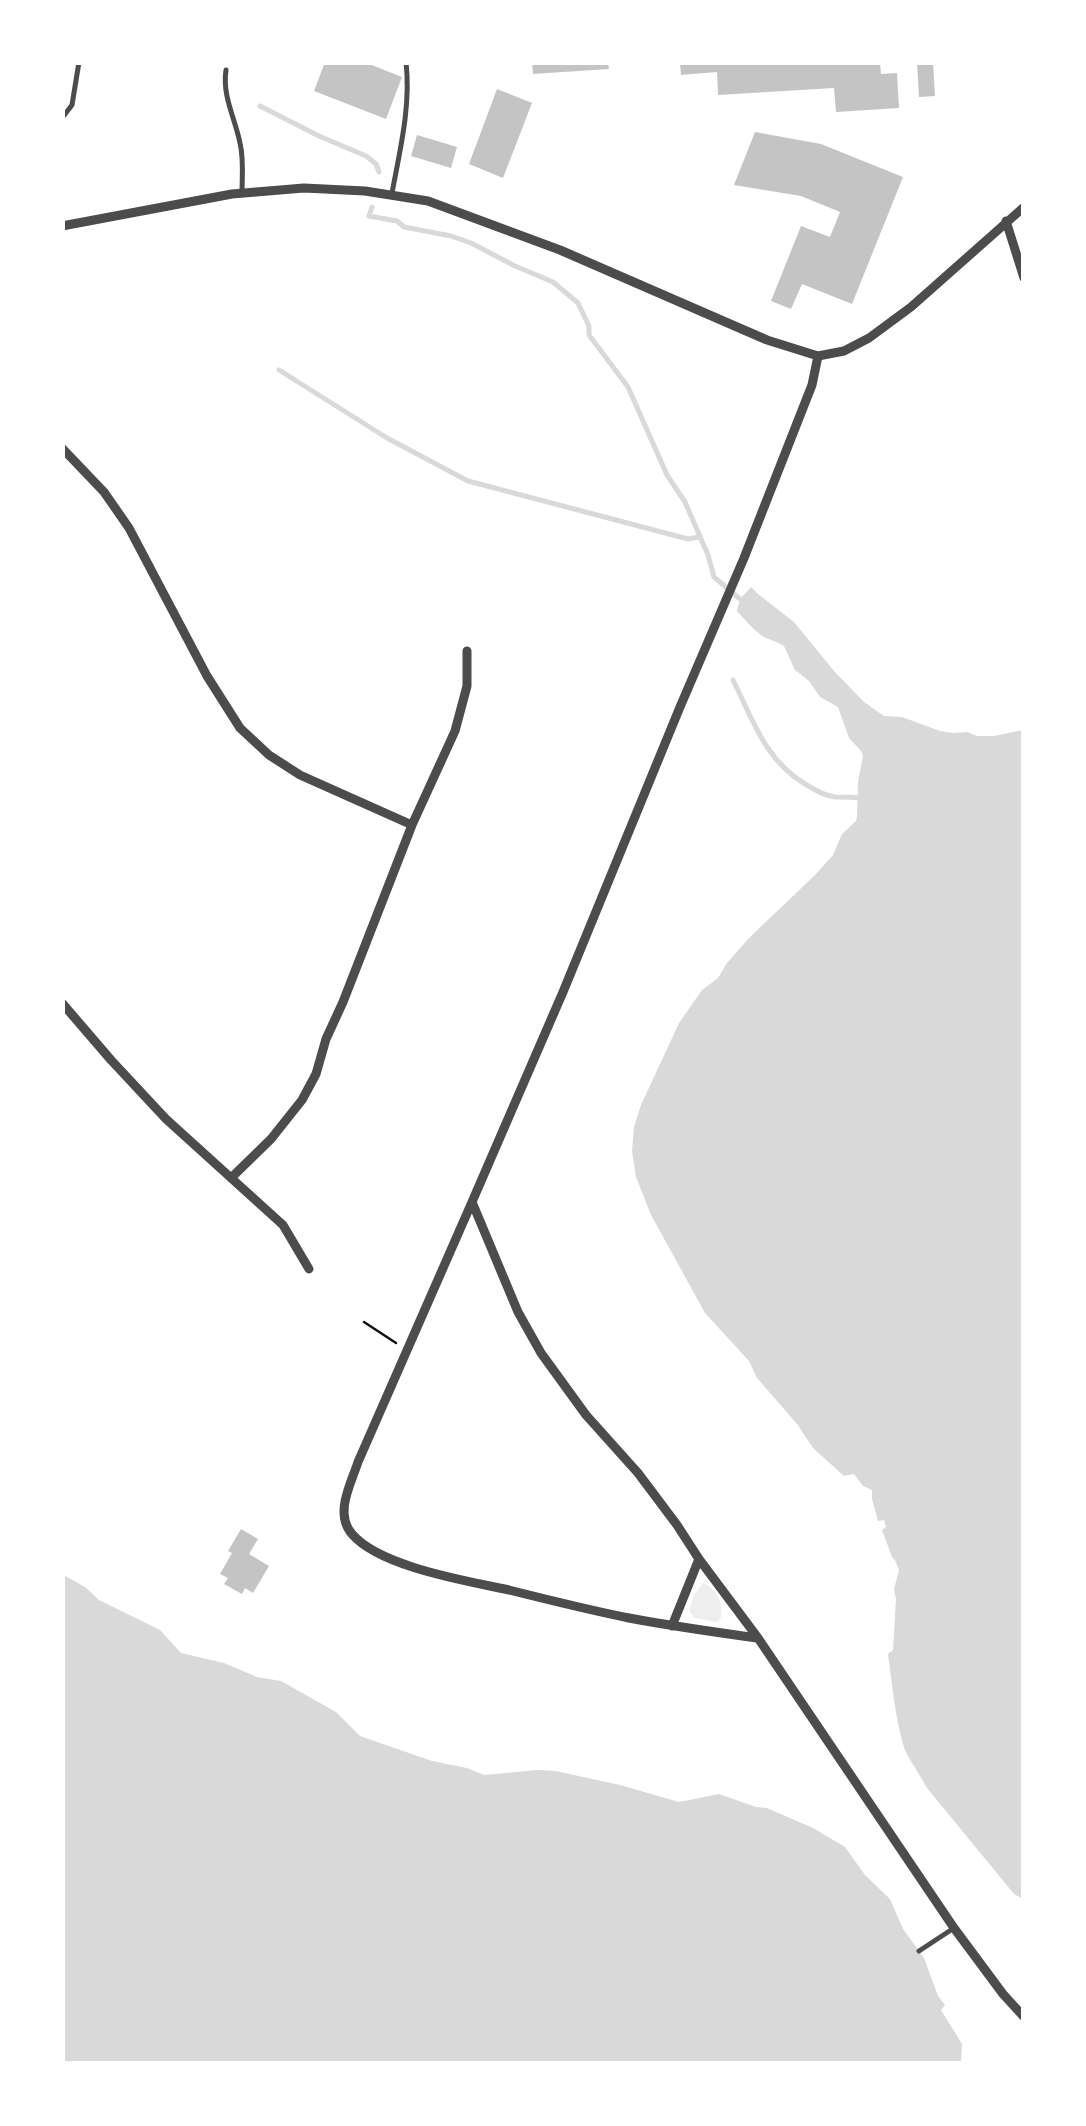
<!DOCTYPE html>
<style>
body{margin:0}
#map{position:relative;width:1086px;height:2126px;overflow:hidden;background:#fff;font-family:"Public Sans",sans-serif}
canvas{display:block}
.frame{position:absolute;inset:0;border:65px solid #fff;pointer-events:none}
</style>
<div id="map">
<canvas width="1086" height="2126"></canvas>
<div class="frame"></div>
</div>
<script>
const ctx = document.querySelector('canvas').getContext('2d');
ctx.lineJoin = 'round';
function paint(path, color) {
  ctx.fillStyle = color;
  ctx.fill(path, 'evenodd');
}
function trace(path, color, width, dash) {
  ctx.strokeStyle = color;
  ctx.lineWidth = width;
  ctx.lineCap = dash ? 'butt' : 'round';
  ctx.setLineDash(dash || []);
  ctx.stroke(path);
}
paint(new Path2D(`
 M 703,1583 C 717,1589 723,1603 721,1618 L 717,1622 L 695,1618 L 689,1611 L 694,1595 Z`), '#eee');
paint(new Path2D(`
 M 751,587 L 758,594 L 794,622 L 834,671 L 864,702 L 884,716 L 902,717 L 940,731 L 953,733 L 967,732 L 977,736 L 994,736 L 1023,730 L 1023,1899 L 1014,1894 L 927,1788 C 921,1776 905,1754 903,1744 C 895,1715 892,1684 888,1654 L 893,1650 L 896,1599 L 894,1589 L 899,1570 L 895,1560 L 892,1557 L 882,1530 L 886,1527 L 884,1520 L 878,1521 L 872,1499 L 872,1490 L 863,1486 L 854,1474 L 844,1476 L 813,1448 L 797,1424 L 757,1378 L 749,1361 L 705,1313 L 651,1215 L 636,1177 L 632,1151 L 634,1127 L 641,1105 L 679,1023 L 702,990 L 718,978 L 727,963 L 750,937 L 815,875 L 833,855 L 842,834 L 856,821 L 857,816 L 858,782 L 863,756 L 861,751 L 849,738 L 838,707 L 820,697 L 809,681 L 795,670 L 784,646 C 777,641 768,640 761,635 C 754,630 743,618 737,611 L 740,599 Z
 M 62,1574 L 85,1587 L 99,1600 L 160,1630 L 181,1653 L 224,1663 L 257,1677 L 281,1681 L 336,1712 L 360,1736 L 432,1761 L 467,1768 L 484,1775 L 537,1770 L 556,1771 L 620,1785 L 679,1802 L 719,1794 L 756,1807 L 767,1808 L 813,1828 L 845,1847 L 865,1875 L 890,1899 L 903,1929 L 924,1958 L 938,1996 L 945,2005 L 941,2010 L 962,2044 L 961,2063 L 63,2063 Z`), '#d9d9d9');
trace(new Path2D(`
 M 260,106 L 319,136 L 366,156 L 376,164 L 379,172
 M 372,207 L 369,216 L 397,221 L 404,227 L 451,236 L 471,243 L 515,266 L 553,282 L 578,303 L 589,326 L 589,335 L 628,387 L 667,475 L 685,502 L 708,555 L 714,577 L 740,599
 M 279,370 L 387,438 L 468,481 L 688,539 L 699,537
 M 733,680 C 753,720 765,760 805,784 C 813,789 825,796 835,797 C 842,797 850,797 859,798`), '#d9d9d9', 5);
paint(new Path2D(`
 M 325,62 L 364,62 L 402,77 L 386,119 L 314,91 Z
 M 532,62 L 608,62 L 609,69 L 533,74 Z
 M 680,62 L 880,62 L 881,74 L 897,73 L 899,108 L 836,112 L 834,88 L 718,95 L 717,72 L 681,75 Z
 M 917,62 L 933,62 L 935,96 L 919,97 Z
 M 497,89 L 532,103 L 503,178 L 469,164 Z
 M 755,132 L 821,144 L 903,177 L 852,304 L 802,284 L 791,309 L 771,301 L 801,226 L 830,237 L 840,212 L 801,196 L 734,185 Z
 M 417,135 L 457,147 L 451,168 L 411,156 Z
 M 241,1529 L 258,1539 L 249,1554 L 269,1566 L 253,1593 L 245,1588 L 242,1594 L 224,1584 L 228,1578 L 220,1574 L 232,1553 L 228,1551 Z`), '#c4c4c4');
trace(new Path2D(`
 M 364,1322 L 396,1343`), '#111', 2.5);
trace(new Path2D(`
 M 226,70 C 222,96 235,118 240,143 C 244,159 242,177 242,193
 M 62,118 L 72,105 L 79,62
 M 392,193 C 400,150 411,106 406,62
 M 919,1951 L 954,1928`), '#4c4c4c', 5);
trace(new Path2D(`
 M 1006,221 L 1024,278
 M 62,226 L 232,194 L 304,188 L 365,191 L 428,201 L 560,250 L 767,340 L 818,356 L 844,351 L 869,338 L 911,307 L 1024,207
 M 818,356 L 812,385 L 744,558 L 680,707 L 563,992 L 472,1202 L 518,1312 L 541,1353 L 586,1415 L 638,1473 L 677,1525 L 699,1559 L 758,1638 L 954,1928 L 1003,1994 L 1024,2017
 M 62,448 L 104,492 L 129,528 L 207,676 L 240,728 L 269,755 L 300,775 L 412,825
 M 62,1003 L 111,1060 L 166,1119 L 283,1225 L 309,1269
 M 231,1178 L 271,1139 L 302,1100 L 316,1074 L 326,1039 L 343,1002 L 412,825 L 455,731 L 467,686 L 467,651
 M 472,1202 L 358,1462 C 351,1484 334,1513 352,1534 C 380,1567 468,1581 509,1590 C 549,1600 589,1610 629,1618 C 671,1626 714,1632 757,1638
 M 672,1626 L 699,1559`), '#4c4c4c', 9);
</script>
